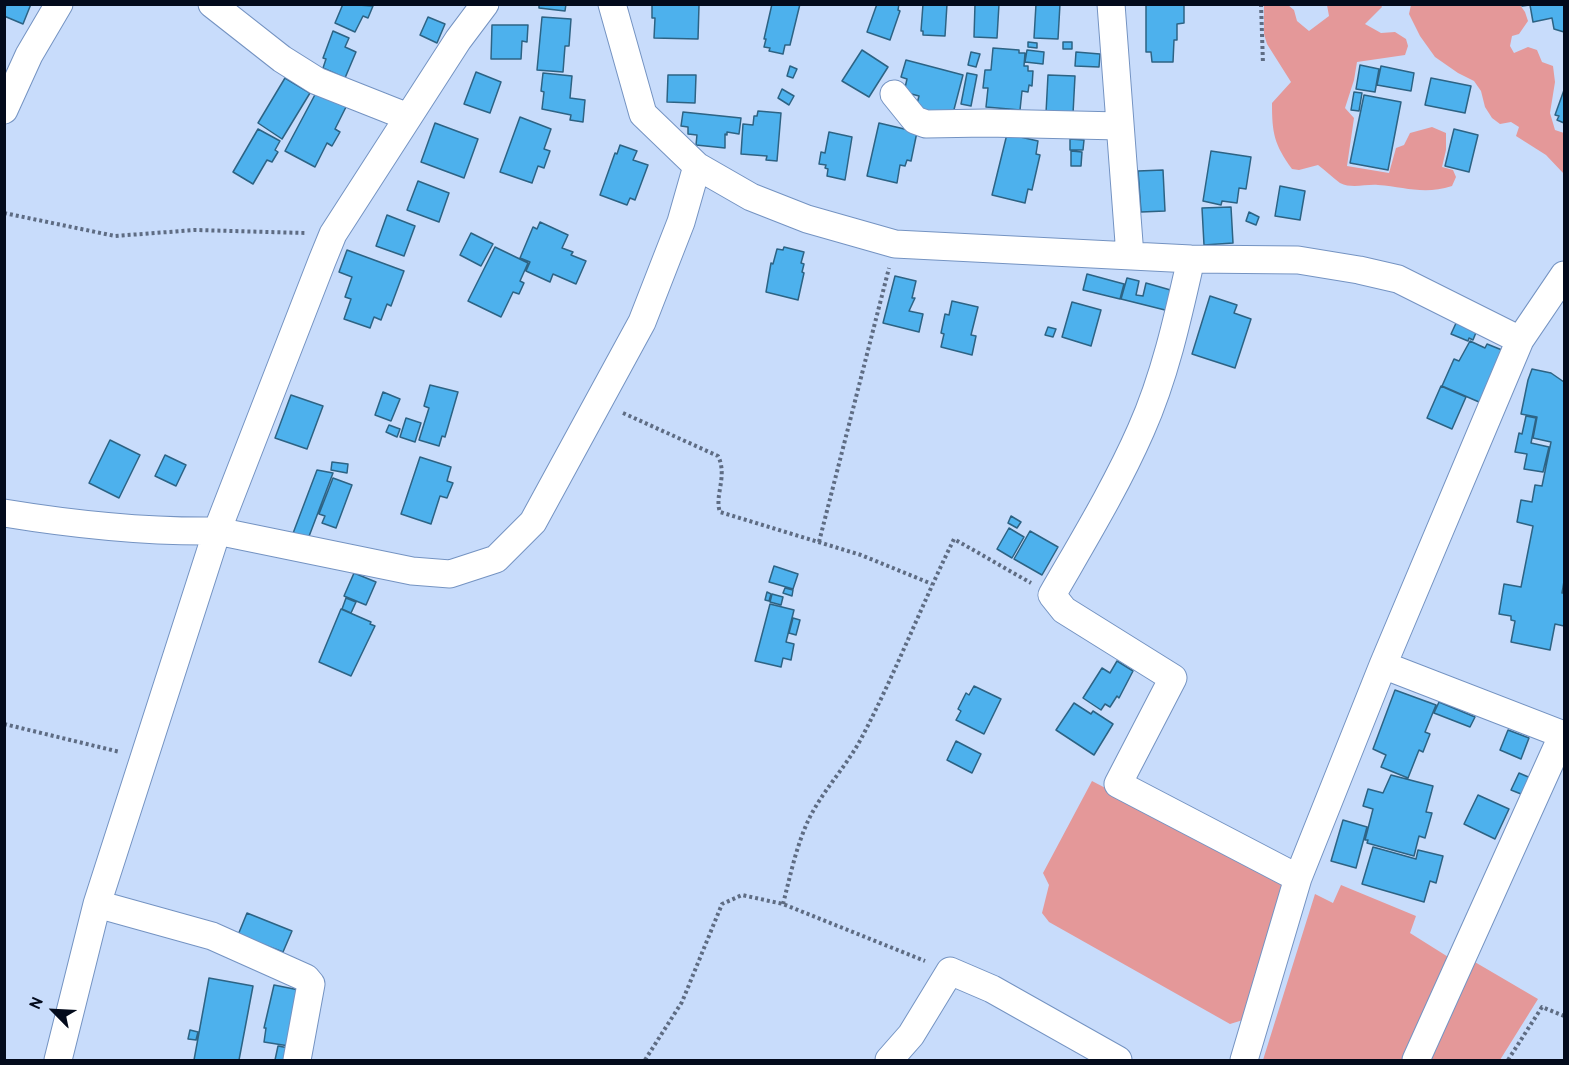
<!DOCTYPE html>
<style>
body{margin:0}
#map{position:relative;width:1569px;height:1065px;overflow:hidden;background:#c8dcfb;font-family:Overpass,sans-serif}
canvas{display:block}
.frame{position:absolute;inset:0;border:6px solid #030b1c;pointer-events:none}
.north{position:absolute;left:24px;top:981px;width:60px;height:60px;-webkit-text-stroke:4px #c8dcfb;paint-order:stroke;rotate:294deg;font-size:16px;font-weight:700;line-height:24px;text-align:center;color:#030b1c}
.north::after{content:'';display:block;margin:auto;width:21px;height:27px;background:#030b1c;clip-path:polygon(50% 0,100% 100%,50% 72%,0 100%)}
</style>
<div id="map">
<canvas width="1569" height="1065"></canvas>
<div class="frame"></div>
<div class="north">N</div>
</div>
<script>
const ctx = document.querySelector('canvas').getContext('2d');
ctx.lineJoin = 'round';
function paint(path, color) {
  ctx.fillStyle = color;
  ctx.fill(path, 'evenodd');
}
function trace(path, color, width, dash) {
  ctx.strokeStyle = color;
  ctx.lineWidth = width;
  ctx.lineCap = dash ? 'butt' : 'round';
  ctx.setLineDash(dash || []);
  ctx.stroke(path);
}
paint(new Path2D(`
 M 1264,5 L 1288,5 L 1294,10 L 1297,21 L 1309,31 L 1329,16 L 1327,5 L 1381,5 L 1382,7 L 1365,24 L 1381,33 L 1395,32 L 1406,39 L 1408,46 L 1405,55 L 1357,62 L 1354,80 L 1345,108 L 1354,118 L 1347,166 L 1389,173 L 1396,148 L 1404,145 L 1410,133 L 1432,127 L 1446,133 L 1446,150 L 1442,167 L 1453,170 L 1456,177 L 1452,186 C 1424,195 1405,187 1378,185 C 1365,184 1352,189 1340,183 C 1333,178 1325,170 1318,165 L 1299,170 L 1292,169 C 1274,144 1272,133 1272,103 L 1291,82 L 1267,44 L 1264,34 Z
 M 1411,5 L 1520,5 L 1525,12 L 1528,21 L 1519,34 L 1512,36 L 1510,46 L 1514,53 L 1528,47 L 1537,50 L 1542,62 L 1553,66 L 1555,82 L 1550,113 L 1555,130 L 1564,133 L 1564,174 L 1546,155 L 1516,136 L 1519,127 L 1511,122 L 1500,124 L 1492,118 L 1485,107 L 1481,91 L 1474,81 L 1458,73 L 1435,57 L 1420,36 L 1409,14 Z
 M 1092,781 L 1276,877 L 1287,889 L 1243,1020 L 1230,1024 L 1049,922 L 1042,913 L 1049,885 L 1043,873 Z
 M 1341,885 L 1416,916 L 1410,933 L 1453,960 L 1410,1060 L 1263,1060 L 1315,894 L 1333,903 Z
 M 1468,958 L 1538,999 L 1500,1060 L 1422,1060 Z`), '#e49899');
const building = new Path2D(`
 M 6,4 L 31,4 L 23,24 L 4,16 Z
 M 343,4 L 373,6 L 368,18 L 363,16 L 355,32 L 335,23 Z
 M 539,4 L 566,4 L 565,11 L 539,8 Z
 M 652,4 L 699,5 L 698,39 L 654,38 L 655,18 L 652,18 Z
 M 772,4 L 800,4 L 790,45 L 785,45 L 783,54 L 769,51 L 770,48 L 764,47 L 766,39 L 764,39 Z
 M 877,4 L 899,4 L 898,10 L 900,11 L 890,40 L 867,32 Z
 M 923,4 L 947,4 L 945,36 L 923,35 L 923,31 L 921,31 Z
 M 975,4 L 999,4 L 997,38 L 974,37 Z
 M 1036,4 L 1060,4 L 1058,39 L 1034,38 Z
 M 1146,4 L 1184,4 L 1184,23 L 1177,24 L 1177,40 L 1174,40 L 1173,62 L 1152,62 L 1151,52 L 1146,52 Z
 M 1522,4 L 1564,4 L 1564,32 L 1554,29 L 1552,18 L 1533,22 L 1530,5 L 1522,6 Z
 M 428,17 L 445,24 L 437,43 L 420,35 Z
 M 542,17 L 571,19 L 569,46 L 565,46 L 563,72 L 537,70 Z
 M 492,25 L 528,25 L 527,42 L 522,41 L 521,59 L 491,59 Z
 M 333,31 L 349,38 L 345,47 L 356,52 L 345,78 L 323,68 L 326,59 L 323,58 Z
 M 1028,42 L 1037,43 L 1037,48 L 1028,47 Z
 M 1063,42 L 1072,42 L 1072,49 L 1063,49 Z
 M 993,48 L 1019,50 L 1019,53 L 1025,53 L 1024,66 L 1028,66 L 1028,71 L 1033,71 L 1032,86 L 1029,85 L 1028,92 L 1022,91 L 1020,110 L 986,107 L 988,88 L 983,88 L 985,70 L 991,70 Z
 M 862,50 L 888,67 L 869,97 L 842,81 Z
 M 1027,50 L 1044,52 L 1043,64 L 1025,62 Z
 M 971,52 L 980,54 L 976,67 L 968,65 Z
 M 1076,52 L 1100,54 L 1099,67 L 1075,66 Z
 M 906,60 L 963,75 L 951,121 L 915,111 L 919,96 L 904,92 L 907,79 L 901,77 Z
 M 1360,65 L 1379,69 L 1375,92 L 1356,89 Z
 M 790,66 L 797,69 L 793,78 L 787,76 Z
 M 1381,66 L 1414,73 L 1411,91 L 1377,85 Z
 M 476,72 L 501,82 L 490,113 L 464,104 Z
 M 543,73 L 572,76 L 570,98 L 585,100 L 583,122 L 570,120 L 571,115 L 542,109 L 544,92 L 541,91 Z
 M 967,73 L 977,75 L 971,106 L 961,104 Z
 M 668,75 L 696,75 L 695,103 L 667,102 Z
 M 1048,75 L 1075,76 L 1073,114 L 1046,113 Z
 M 285,78 L 310,93 L 282,139 L 258,123 Z
 M 1431,78 L 1471,86 L 1465,113 L 1425,105 Z
 M 318,89 L 347,105 L 335,129 L 340,132 L 332,146 L 327,143 L 315,167 L 285,151 Z
 M 782,89 L 794,96 L 789,105 L 778,98 Z
 M 1564,90 L 1564,123 L 1557,120 L 1559,116 L 1555,115 Z
 M 1354,92 L 1362,93 L 1359,111 L 1351,110 Z
 M 1364,95 L 1401,102 L 1388,170 L 1350,163 Z
 M 758,111 L 781,113 L 777,161 L 766,160 L 767,156 L 741,154 L 743,124 L 753,125 L 754,116 L 757,116 Z
 M 683,112 L 741,118 L 739,134 L 727,132 L 727,135 L 725,134 L 725,148 L 696,145 L 697,135 L 688,134 L 688,127 L 681,126 Z
 M 520,117 L 551,129 L 544,149 L 550,151 L 544,168 L 538,166 L 532,183 L 500,172 Z
 M 435,123 L 478,139 L 464,178 L 421,162 Z
 M 879,123 L 917,132 L 911,161 L 907,160 L 905,166 L 900,165 L 897,183 L 867,176 Z
 M 258,129 L 280,141 L 275,150 L 278,152 L 272,162 L 267,160 L 253,184 L 233,172 Z
 M 1454,129 L 1478,135 L 1469,172 L 1445,166 Z
 M 829,132 L 852,137 L 845,180 L 827,176 L 828,169 L 825,168 L 826,165 L 819,164 L 821,152 L 825,153 Z
 M 1007,134 L 1038,141 L 1036,154 L 1040,155 L 1032,190 L 1028,189 L 1025,203 L 992,195 Z
 M 1070,139 L 1084,140 L 1083,150 L 1070,150 Z
 M 620,145 L 637,151 L 633,160 L 648,165 L 635,200 L 630,198 L 627,205 L 600,195 L 615,153 L 617,154 Z
 M 1071,151 L 1082,152 L 1081,166 L 1071,166 Z
 M 1211,151 L 1251,157 L 1246,189 L 1239,188 L 1237,203 L 1222,201 L 1221,205 L 1203,201 Z
 M 1163,170 L 1165,211 L 1141,212 L 1138,171 Z
 M 418,181 L 449,193 L 439,222 L 407,210 Z
 M 1280,186 L 1305,191 L 1300,220 L 1275,216 Z
 M 1231,207 L 1233,243 L 1204,245 L 1202,208 Z
 M 1249,212 L 1259,217 L 1256,225 L 1246,221 Z
 M 387,215 L 415,226 L 404,256 L 376,246 Z
 M 540,222 L 568,235 L 562,248 L 573,252 L 571,255 L 586,261 L 576,284 L 553,274 L 550,282 L 526,271 L 530,262 L 520,258 L 533,227 L 537,229 Z
 M 471,233 L 493,244 L 481,266 L 460,255 Z
 M 495,247 L 528,263 L 520,281 L 524,283 L 519,294 L 513,292 L 501,317 L 468,301 Z
 M 784,247 L 804,252 L 801,263 L 804,264 L 802,272 L 804,273 L 798,300 L 766,292 L 771,263 L 773,264 L 777,249 L 783,250 Z
 M 347,250 L 404,271 L 391,306 L 387,304 L 381,320 L 374,317 L 370,328 L 344,319 L 351,299 L 345,297 L 352,277 L 339,272 Z
 M 1087,274 L 1124,284 L 1120,299 L 1083,290 Z
 M 895,276 L 916,281 L 912,298 L 915,298 L 909,311 L 923,314 L 919,332 L 883,323 Z
 M 1127,278 L 1139,281 L 1136,295 L 1143,296 L 1146,283 L 1174,291 L 1169,311 L 1121,299 Z
 M 1210,296 L 1237,305 L 1234,313 L 1251,319 L 1235,368 L 1192,354 Z
 M 952,301 L 978,307 L 971,335 L 976,336 L 972,355 L 941,347 L 944,334 L 941,333 L 945,314 L 949,315 Z
 M 1072,302 L 1101,310 L 1091,346 L 1062,337 Z
 M 1457,321 L 1477,330 L 1473,340 L 1469,338 L 1468,341 L 1451,334 Z
 M 1048,327 L 1056,329 L 1053,337 L 1045,335 Z
 M 1470,341 L 1485,348 L 1487,344 L 1502,350 L 1486,405 L 1442,386 L 1454,359 L 1459,361 Z
 M 1532,369 L 1551,373 L 1564,382 L 1564,581 L 1562,593 L 1564,593 L 1564,626 L 1555,624 L 1550,650 L 1511,642 L 1515,621 L 1511,620 L 1511,616 L 1499,614 L 1504,584 L 1521,587 L 1533,526 L 1517,522 L 1521,500 L 1532,502 L 1535,485 L 1542,486 L 1551,442 L 1533,438 L 1537,417 L 1521,414 L 1528,380 Z
 M 430,385 L 458,392 L 445,437 L 442,436 L 439,446 L 419,440 L 429,408 L 424,406 Z
 M 1441,386 L 1466,397 L 1452,429 L 1427,418 Z
 M 383,392 L 400,399 L 391,421 L 375,415 Z
 M 291,395 L 323,406 L 307,449 L 275,438 Z
 M 1526,416 L 1536,418 L 1531,443 L 1549,447 L 1543,472 L 1524,469 L 1527,454 L 1515,452 L 1519,433 L 1522,434 Z
 M 406,418 L 421,423 L 415,442 L 400,437 Z
 M 389,425 L 400,429 L 397,437 L 386,432 Z
 M 110,440 L 140,455 L 119,498 L 89,483 Z
 M 165,455 L 186,465 L 176,486 L 155,476 Z
 M 420,457 L 451,467 L 447,481 L 453,483 L 447,498 L 440,496 L 431,524 L 401,514 Z
 M 332,462 L 348,464 L 347,473 L 331,470 Z
 M 317,470 L 333,473 L 308,539 L 292,536 Z
 M 333,478 L 352,485 L 336,528 L 322,523 L 325,516 L 319,514 Z
 M 1011,516 L 1021,522 L 1017,528 L 1008,523 Z
 M 1009,528 L 1024,537 L 1012,558 L 997,549 Z
 M 1030,531 L 1058,547 L 1042,575 L 1014,559 Z
 M 774,566 L 798,574 L 793,589 L 769,582 Z
 M 354,573 L 376,582 L 366,605 L 344,596 Z
 M 785,588 L 793,590 L 792,596 L 783,593 Z
 M 767,592 L 771,594 L 769,601 L 765,600 Z
 M 772,594 L 783,597 L 781,605 L 770,602 Z
 M 346,598 L 356,602 L 351,613 L 342,609 Z
 M 770,604 L 794,610 L 786,642 L 794,644 L 791,660 L 783,658 L 781,667 L 755,661 Z
 M 341,609 L 371,622 L 370,624 L 375,626 L 351,676 L 319,662 Z
 M 793,618 L 800,620 L 796,635 L 789,633 Z
 M 1117,661 L 1133,671 L 1119,698 L 1117,696 L 1110,707 L 1105,704 L 1101,710 L 1083,698 L 1102,668 L 1110,673 Z
 M 974,686 L 1001,699 L 984,734 L 956,720 L 961,711 L 958,709 L 966,693 L 969,695 Z
 M 1395,690 L 1436,705 L 1425,732 L 1430,734 L 1423,752 L 1419,750 L 1408,778 L 1381,767 L 1386,755 L 1373,749 Z
 M 1439,702 L 1475,717 L 1470,727 L 1434,713 Z
 M 1074,703 L 1091,714 L 1093,711 L 1113,724 L 1094,755 L 1056,730 Z
 M 1508,730 L 1529,738 L 1521,759 L 1500,750 Z
 M 956,741 L 981,754 L 972,773 L 947,760 Z
 M 1519,773 L 1533,779 L 1526,796 L 1511,790 Z
 M 1391,775 L 1433,786 L 1426,812 L 1432,813 L 1425,838 L 1419,836 L 1414,856 L 1367,843 L 1368,840 L 1365,840 L 1373,809 L 1363,806 L 1368,789 L 1383,793 Z
 M 1478,795 L 1509,809 L 1495,839 L 1464,824 Z
 M 1343,820 L 1367,827 L 1356,868 L 1331,861 Z
 M 1373,847 L 1416,859 L 1418,850 L 1443,856 L 1436,883 L 1430,881 L 1424,902 L 1362,884 Z
 M 247,913 L 292,931 L 283,952 L 238,935 Z
 M 209,978 L 253,986 L 239,1060 L 194,1060 Z
 M 274,985 L 299,990 L 289,1046 L 264,1042 L 266,1028 L 264,1028 Z
 M 190,1030 L 198,1032 L 196,1040 L 188,1039 Z
 M 278,1046 L 289,1048 L 287,1060 L 275,1060 Z`);
paint(building, '#4db1ed');
trace(building, '#2d6384', 1.5);
const minor = new Path2D(`
 M 212,4 L 282,59 L 317,81 L 408,117
 M 612,4 L 643,114 L 697,166 L 751,197 L 807,219 L 895,244 L 1191,259 L 1298,260 L 1359,270 L 1398,279 L 1520,340
 M 1111,4 L 1130,256
 M 894,94 L 915,120 L 926,124 L 987,123 L 1120,126
 M 4,110 L 29,55 L 59,4
 M 1191,259 C 1178,317 1165,376 1141,430 C 1116,487 1083,541 1052,595 L 1064,610 L 1173,678 L 1118,784 L 1298,878
 M 4,513 C 71,524 149,532 217,531 L 412,571 L 450,574 L 496,559 L 533,522 L 642,322 L 681,222 L 697,166
 M 1383,665 L 1564,735
 M 97,904 L 212,936 L 306,978 L 311,984 L 297,1060
 M 58,1060 L 97,904 L 217,531 L 322,261 L 333,234 L 458,40 L 485,4
 M 889,1060 L 911,1035 L 950,971 L 992,989 L 1118,1060
 M 1244,1060 L 1298,878 L 1383,665 L 1520,340 L 1564,275
 M 1416,1060 L 1563,734`);
trace(minor, '#7493c2', 29);
trace(new Path2D(`
 M 1261,4 L 1263,64
 M 4,213 L 115,236 L 195,230 L 306,233
 M 623,413 L 718,456 C 728,476 714,496 720,512 L 861,555 L 932,584
 M 819,542 L 889,268
 M 4,724 L 120,752
 M 783,904 C 790,877 796,847 808,821 C 822,791 847,766 862,737 C 896,672 922,604 954,539 L 1031,583
 M 645,1060 L 682,1002 L 722,904 L 742,895 L 783,904 L 925,961
 M 1508,1060 L 1542,1007 L 1564,1016`), '#5e6c83', 4, [3, 3]);
trace(minor, '#fff', 27);
</script>
